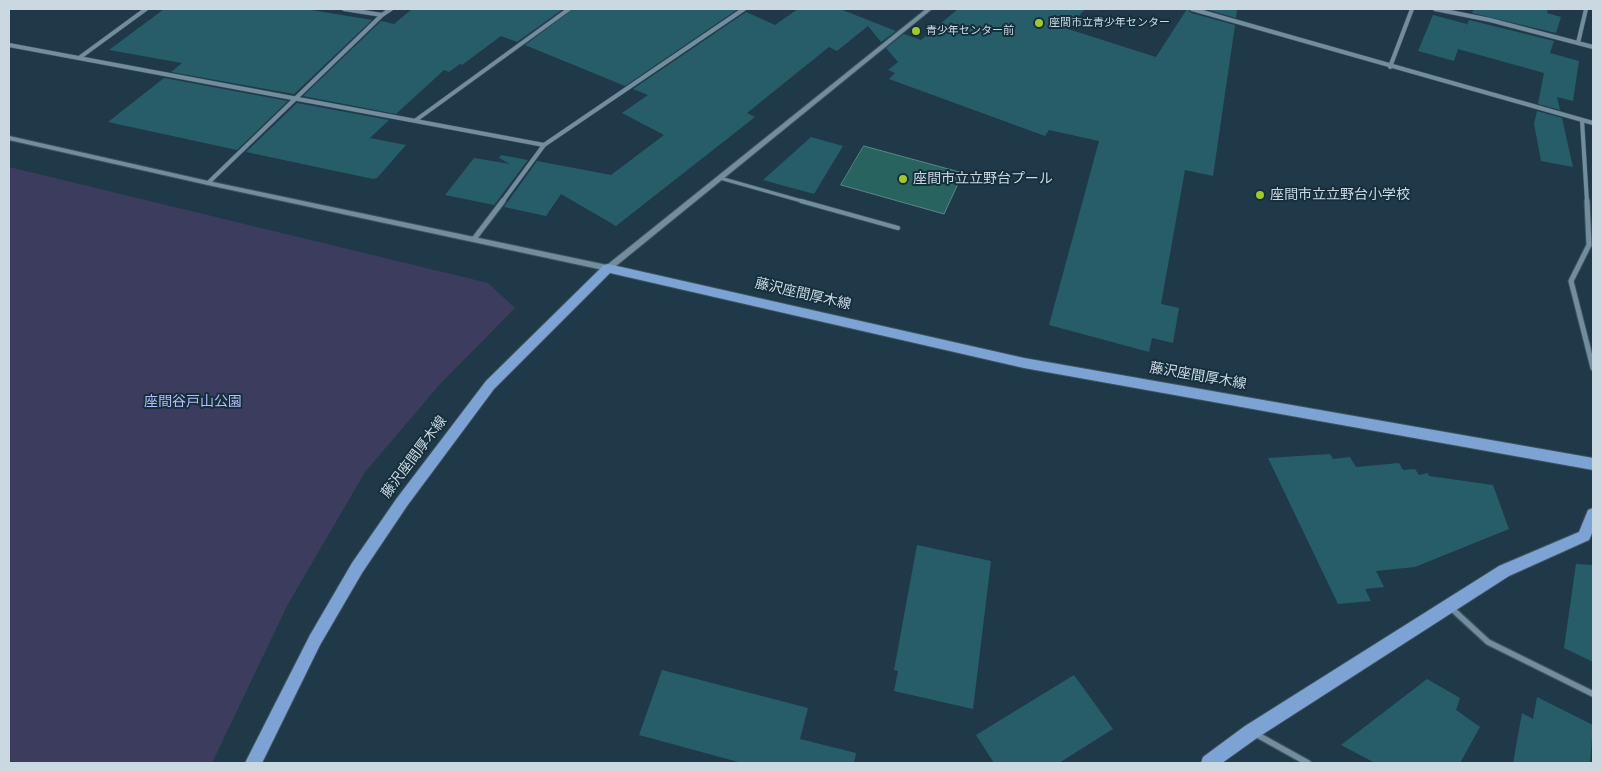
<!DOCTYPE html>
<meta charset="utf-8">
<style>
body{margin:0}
#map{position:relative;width:1602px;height:772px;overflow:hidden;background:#203948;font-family:Mulish,sans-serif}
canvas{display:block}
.frame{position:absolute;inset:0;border:10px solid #cad8e2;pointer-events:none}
</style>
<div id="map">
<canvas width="1602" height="772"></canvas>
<div class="frame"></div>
</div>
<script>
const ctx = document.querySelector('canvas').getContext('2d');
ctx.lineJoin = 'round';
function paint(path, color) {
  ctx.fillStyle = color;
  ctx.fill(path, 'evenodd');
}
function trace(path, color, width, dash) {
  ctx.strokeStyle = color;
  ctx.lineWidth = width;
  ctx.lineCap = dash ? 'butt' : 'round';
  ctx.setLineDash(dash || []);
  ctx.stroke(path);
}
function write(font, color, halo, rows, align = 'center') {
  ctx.font = font + ' Mulish,"Noto Sans JP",sans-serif';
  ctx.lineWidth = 4;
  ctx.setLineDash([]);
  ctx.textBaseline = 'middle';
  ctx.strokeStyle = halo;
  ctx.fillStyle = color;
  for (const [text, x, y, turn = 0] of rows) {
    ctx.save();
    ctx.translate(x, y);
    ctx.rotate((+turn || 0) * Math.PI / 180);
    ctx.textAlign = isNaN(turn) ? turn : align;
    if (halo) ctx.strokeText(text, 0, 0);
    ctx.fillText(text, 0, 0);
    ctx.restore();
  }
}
paint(new Path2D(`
 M 9,167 L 488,283 L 515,308 L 441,383 L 365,472 L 288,604 L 212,763 L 9,763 Z`), '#3c3d5e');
const water = new Path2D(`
 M 864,146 L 963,173 L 944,214 L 841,185 Z`);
paint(water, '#286360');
trace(water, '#598687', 1);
paint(new Path2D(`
 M 164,9 L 305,9 L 372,20 L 294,94 L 171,72 L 182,63 L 109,50 Z
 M 412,9 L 563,9 L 517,42 L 501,36 L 462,65 L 460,64 L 449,72 L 444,70 L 396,114 L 303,96 L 381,21 L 394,24 Z
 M 573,9 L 738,9 L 625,86 L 525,45 Z
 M 798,9 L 840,9 L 896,31 L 881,42 L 868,26 L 837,51 L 829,47 L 747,113 L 755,117 L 616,226 L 561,194 L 546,216 L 504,207 L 537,161 L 611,175 L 664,135 L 622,113 L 648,95 L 633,89 L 746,12 L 775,25 Z
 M 958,9 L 1085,9 L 1068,29 L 1156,57 L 1187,9 L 1191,13 L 1235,25 L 1213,176 L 1185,170 L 1161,304 L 1179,308 L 1173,343 L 1152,338 L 1149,352 L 1049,325 L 1099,141 L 1049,130 L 1045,136 L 889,79 L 895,73 L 888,70 L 898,62 L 886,48 L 904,34 L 921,40 Z
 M 1205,9 L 1237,9 L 1236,18 Z
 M 1474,9 L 1548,9 L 1547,13 L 1561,17 L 1556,33 L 1472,13 Z
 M 1433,15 L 1467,24 L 1463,34 L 1469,20 L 1554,41 L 1550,53 L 1579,61 L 1573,101 L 1557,97 L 1560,110 L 1538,104 L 1544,73 L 1458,49 L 1454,61 L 1418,51 Z
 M 164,78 L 288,101 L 237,150 L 108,122 Z
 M 297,103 L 389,120 L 370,138 L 406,145 L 377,178 L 373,179 L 246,152 Z
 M 1537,111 L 1562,118 L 1573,167 L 1541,161 L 1534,124 Z
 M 811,137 L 843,146 L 814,194 L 763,180 Z
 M 501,155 L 528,160 L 494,205 L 445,195 L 474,158 L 510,164 L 499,158 Z
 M 1330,454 L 1333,459 L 1350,457 L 1356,467 L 1399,463 L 1403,470 L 1415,469 L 1419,475 L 1428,473 L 1429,476 L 1493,485 L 1509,529 L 1415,567 L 1376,571 L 1384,587 L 1365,589 L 1371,601 L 1338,604 L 1268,458 Z
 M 917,545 L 991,561 L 973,709 L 894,691 L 898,671 L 894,670 Z
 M 1576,564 L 1593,565 L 1593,662 L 1564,648 Z
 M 662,670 L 808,708 L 800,739 L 856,753 L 854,763 L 742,763 L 639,735 Z
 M 1074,675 L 1113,729 L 1059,763 L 994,763 L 976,735 Z
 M 1427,679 L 1460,698 L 1456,710 L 1480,727 L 1460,763 L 1375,763 L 1341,745 Z
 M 1537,697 L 1593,725 L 1590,763 L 1513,763 L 1522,713 L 1533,719 Z`), '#265d69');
const serviceFar1 = new Path2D(`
 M 720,178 L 805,202`);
const service = new Path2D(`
 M 801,201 L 898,228`);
const minorFar2 = new Path2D(`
 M 344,9 L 382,15
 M 1192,9 L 1593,123
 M 1435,9 L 1490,20 L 1593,47
 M 1578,43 L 1586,9
 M 9,45 L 544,145
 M 79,58 L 146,9
 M 1390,67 L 1412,9
 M 416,120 L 569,9
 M 1582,120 L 1587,202
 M 208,183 L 382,15 L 391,9
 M 502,202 L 544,145 L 744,9`);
const minorFar1 = new Path2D(`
 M 1587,201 L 1589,245 L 1571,281 L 1593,368
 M 474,239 L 503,201`);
const minor = new Path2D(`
 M 1450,607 L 1488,642 L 1593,694
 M 1254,733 L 1308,763`);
const tertiary = new Path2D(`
 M 926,9 L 932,9 L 611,270 L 608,271 L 208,185 L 9,140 L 9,136 L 208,181 L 607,265 Z`);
const primary = new Path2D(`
 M 608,264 L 1024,358 L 1593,458 L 1593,470 L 1024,368 L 610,273 L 494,389 L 407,506 L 362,573 L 320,645 L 262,763 L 245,763 L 310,635 L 352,563 L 397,498 L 486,381 L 604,265 Z
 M 1593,508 L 1593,531 L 1589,540 L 1509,576 L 1257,738 L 1222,763 L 1201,763 L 1203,757 L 1245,726 L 1499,566 L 1579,532 L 1588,510 Z`);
trace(serviceFar1, '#3e5460', 4.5);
trace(service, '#3e5460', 5.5);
trace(minorFar2, '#3e5460', 5);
trace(minorFar1, '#3e5460', 7);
trace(minor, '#3e5460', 8);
trace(tertiary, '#3e5460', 2);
trace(primary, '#3e5460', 2);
trace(serviceFar1, '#718d9e', 3);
trace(service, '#718d9e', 4);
trace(minorFar2, '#718d9e', 4);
trace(minorFar1, '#718d9e', 5);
trace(minor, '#718d9e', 5.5);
paint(tertiary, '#718d9e');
paint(primary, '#7ca3d4');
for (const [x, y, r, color] of [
 [1039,23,5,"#a0c92b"],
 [916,31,5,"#a0c92b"],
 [903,179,5,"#a0c92b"],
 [1260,195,5,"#a0c92b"]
]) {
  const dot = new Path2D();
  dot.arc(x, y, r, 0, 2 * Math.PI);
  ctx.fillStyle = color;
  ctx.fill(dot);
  trace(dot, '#162f3d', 2);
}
write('11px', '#cad8e2', '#162f3d', [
 ["座間市立青少年センター",1049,23],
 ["青少年センター前",926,31]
], 'left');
write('14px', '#cad8e2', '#162f3d', [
 ["座間市立立野台プール",913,179],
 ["座間市立立野台小学校",1270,195]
], 'left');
write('14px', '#cad8e2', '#162f3d', [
 ["藤沢座間厚木線",803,294,13],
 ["藤沢座間厚木線",1198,376,10],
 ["藤沢座間厚木線",414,457,-53]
]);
write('14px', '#b7bbfc', '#162f3d', [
 ["座間谷戸山公園",193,402]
]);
</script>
